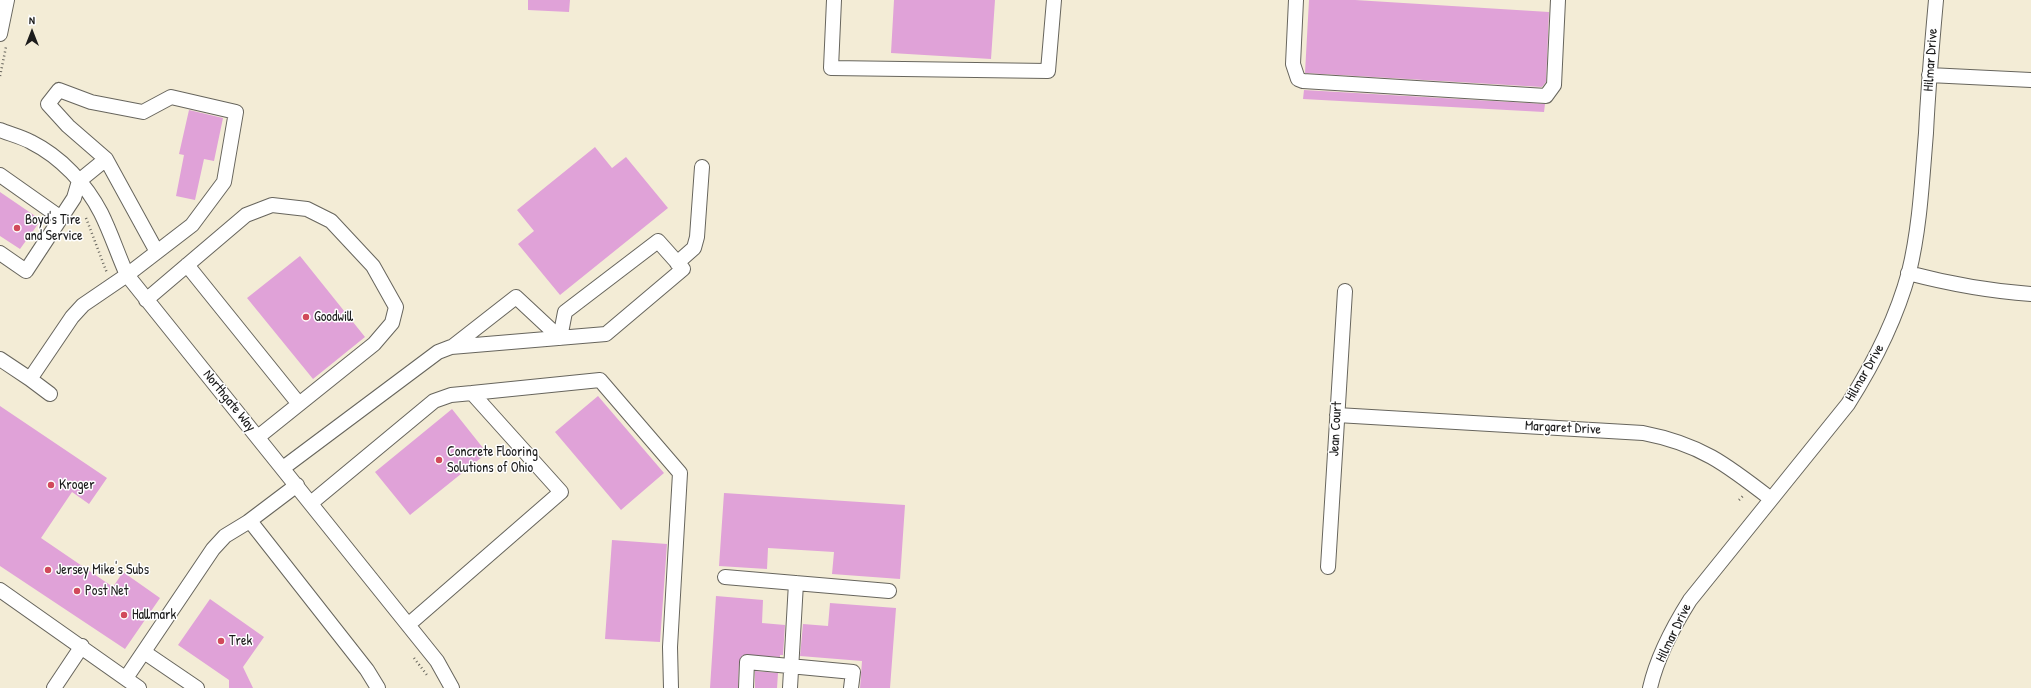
<!DOCTYPE html>
<style>
body{margin:0}
#map{position:relative;width:2031px;height:688px;overflow:hidden;background:#f3ecd6;font-family:"Patrick Hand",sans-serif}
canvas{display:block}
.north{position:absolute;left:12px;top:12px;width:40px;height:40px;-webkit-text-stroke:3px #fff;paint-order:stroke;rotate:0deg;font-size:11px;font-weight:700;line-height:16px;text-align:center;color:#1c1c1c}
.north::after{content:'';display:block;margin:auto;width:14px;height:18px;background:#1c1c1c;clip-path:polygon(50% 0,100% 100%,50% 72%,0 100%)}
</style>
<div id="map">
<canvas width="2031" height="688"></canvas>
<div class="north">N</div>
</div>
<script>
const ctx = document.querySelector('canvas').getContext('2d');
ctx.lineJoin = 'round';
function paint(path, color) {
  ctx.fillStyle = color;
  ctx.fill(path, 'evenodd');
}
function trace(path, color, width, dash) {
  ctx.strokeStyle = color;
  ctx.lineWidth = width;
  ctx.lineCap = dash ? 'butt' : 'round';
  ctx.setLineDash(dash || []);
  ctx.stroke(path);
}
function write(font, color, halo, rows, align = 'center') {
  ctx.font = font + ' "Patrick Hand",sans-serif';
  ctx.lineWidth = 3;
  ctx.setLineDash([]);
  ctx.textBaseline = 'middle';
  ctx.strokeStyle = halo;
  ctx.fillStyle = color;
  for (const [text, x, y, turn = 0] of rows) {
    ctx.save();
    ctx.translate(x, y);
    ctx.rotate((+turn || 0) * Math.PI / 180);
    ctx.textAlign = isNaN(turn) ? turn : align;
    if (halo) ctx.strokeText(text, 0, 0);
    ctx.fillText(text, 0, 0);
    ctx.restore();
  }
}
paint(new Path2D(`
 M 528,0 L 570,0 L 569,12 L 528,10 Z
 M 894,0 L 995,0 L 991,59 L 891,53 Z
 M 1309,0 L 1355,0 L 1549,12 L 1546,82 L 1542,87 L 1305,73 Z
 M 1304,90 L 1545,104 L 1544,112 L 1303,99 Z
 M 189,110 L 223,118 L 214,161 L 204,159 L 195,200 L 176,196 L 184,155 L 179,154 Z
 M 595,147 L 612,168 L 626,157 L 668,208 L 560,295 L 518,244 L 534,231 L 517,210 Z
 M 0,192 L 41,220 L 20,249 L 0,236 Z
 M 300,256 L 365,337 L 313,379 L 247,298 Z
 M 598,396 L 664,473 L 621,510 L 555,432 Z
 M 0,406 L 107,478 L 89,504 L 72,492 L 41,538 L 113,587 L 123,572 L 160,598 L 125,649 L 0,566 Z
 M 452,409 L 487,453 L 410,515 L 375,472 Z
 M 724,493 L 905,505 L 900,579 L 832,574 L 834,552 L 768,548 L 767,569 L 719,566 Z
 M 612,540 L 667,544 L 660,642 L 605,639 Z
 M 716,596 L 763,600 L 762,623 L 785,625 L 783,655 L 780,655 L 780,657 L 743,655 L 739,662 L 738,688 L 710,688 Z
 M 210,599 L 264,637 L 243,667 L 253,688 L 229,688 L 229,680 L 178,645 Z
 M 830,603 L 896,608 L 890,688 L 860,688 L 862,661 L 800,656 L 803,624 L 828,626 Z
 M 755,671 L 778,673 L 777,688 L 755,688 Z`), '#e0a2d8');
const minor = new Path2D(`
 M 834,0 L 831,68 L 1048,71 L 1054,0
 M 1296,0 L 1293,64 L 1298,79 L 1303,81 L 1546,96 L 1554,85 L 1558,0
 M 0,34 L 7,0
 M 1929,75 L 2031,80
 M 0,130 C 10,134 22,137 31,142 C 61,157 86,184 101,213 C 111,233 118,255 127,275 L 437,661 L 452,688
 M 106,159 L 157,252
 M 0,175 L 61,218
 M 0,253 L 26,271 L 74,198 L 79,181 L 106,159 L 68,126 L 48,104 L 59,90 L 91,102 L 143,112 L 171,97 L 236,112 L 224,182 L 192,225 L 127,275 L 83,305 L 72,317 L 30,379 L 50,394
 M 677,263 L 694,248 L 697,237 L 702,167
 M 187,265 L 299,404
 M 1908,273 C 1950,284 1988,291 2031,294
 M 146,300 L 246,215 L 272,205 L 307,209 L 331,221 L 373,266 L 396,307 L 392,323 L 374,344 L 258,437
 M 452,347 L 516,297 L 560,338
 M 0,359 L 30,379
 M 472,393 L 600,380 L 680,473 L 670,647 L 671,688
 M 1337,415 L 1643,433 C 1700,444 1726,464 1771,499
 M 283,468 L 438,352 L 451,347 L 606,334 L 683,269 L 658,241 L 565,312 L 560,338
 M 311,503 L 434,401 L 451,395 L 472,393 L 561,492 L 408,625
 M 250,521 L 367,670 L 378,688
 M 1328,567 L 1345,291
 M 725,577 L 889,591
 M 0,590 L 139,688
 M 144,652 L 197,688
 M 126,678 L 213,549 L 225,536 L 248,522 L 297,485
 M 54,688 L 82,646
 M 746,688 L 747,662 L 853,672 L 851,688
 M 790,688 L 796,583
 M 1650,688 C 1657,657 1673,627 1690,600 L 1848,404 C 1874,363 1896,320 1909,272 C 1920,227 1922,180 1926,133 C 1928,89 1932,44 1936,0`);
trace(minor, '#67655d', 16);
trace(new Path2D(`
 M 0,76 L 6,47
 M 86,218 L 107,273
 M 1739,500 L 1743,496
 M 414,658 L 427,675`), '#67655d', 2.5, [1, 3]);
trace(minor, '#fff', 14);
for (const [x, y, r, color] of [
 [17,228,4,"#d1495b"],
 [306,317,4,"#d1495b"],
 [439,460,4,"#d1495b"],
 [51,485,4,"#d1495b"],
 [48,570,4,"#d1495b"],
 [77,591,4,"#d1495b"],
 [124,615,4,"#d1495b"],
 [221,641,4,"#d1495b"]
]) {
  const dot = new Path2D();
  dot.arc(x, y, r, 0, 2 * Math.PI);
  ctx.fillStyle = color;
  ctx.fill(dot);
  trace(dot, '#fff', 1.5);
}
write('14px', '#1c1c1c', '#fff', [
 ["Hilmar Drive",1931,60,-86],
 ["Hilmar Drive",1865,373,-60],
 ["Northgate Way",229,401,51],
 ["Margaret Drive",1563,428,3],
 ["Jean Court",1336,429,-87],
 ["Hilmar Drive",1674,633,-64]
]);
write('14px', '#1c1c1c', '#fff', [
 ["Boyd's Tire",25,220],
 ["and Service",25,236],
 ["Goodwill",314,317],
 ["Concrete Flooring",447,452],
 ["Solutions of Ohio",447,468],
 ["Kroger",59,485],
 ["Jersey Mike's Subs",56,570],
 ["Post Net",85,591],
 ["Hallmark",132,615],
 ["Trek",229,641]
], 'left');
</script>
